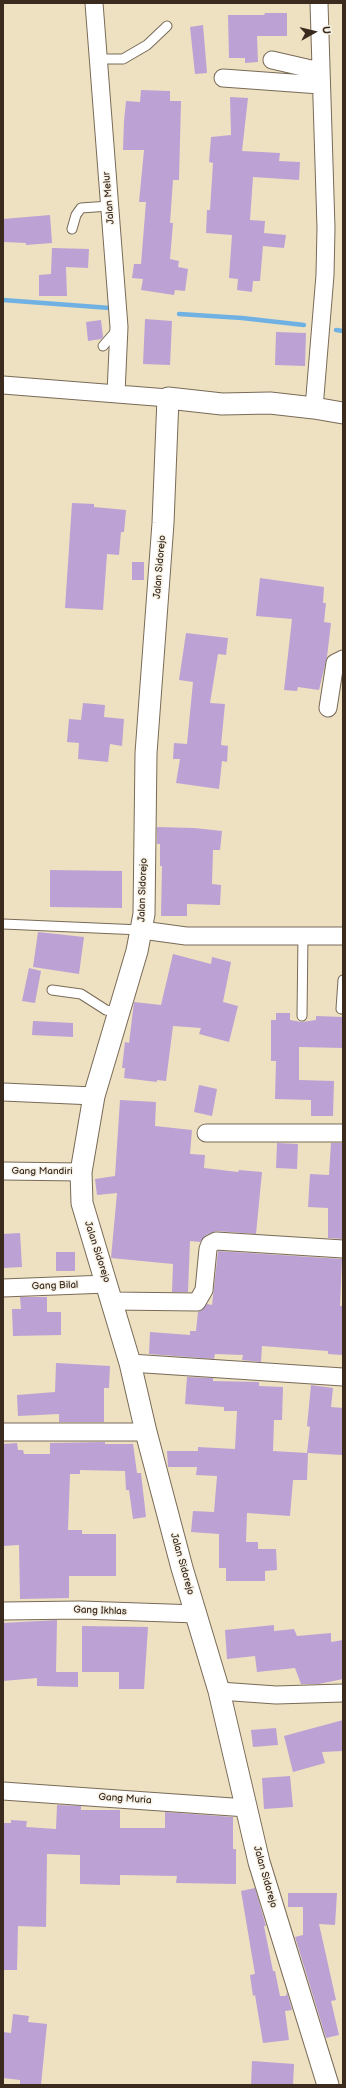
<!DOCTYPE html>
<style>
body{margin:0}
#map{position:relative;width:346px;height:2088px;overflow:hidden;background:#ede1c1;font-family:"Balsamiq Sans",sans-serif}
canvas{display:block}
.frame{position:absolute;inset:0;border:4px solid #3b2a1e;pointer-events:none}
.north{position:absolute;left:294px;top:12px;width:40px;height:40px;-webkit-text-stroke:3px #f7f3e8;paint-order:stroke;rotate:82deg;font-size:11px;font-weight:700;line-height:16px;text-align:center;color:#3b2a1e}
.north::after{content:'';display:block;margin:auto;width:14px;height:18px;background:#3b2a1e;clip-path:polygon(50% 0,100% 100%,50% 72%,0 100%)}
</style>
<div id="map">
<canvas width="346" height="2088"></canvas>
<div class="frame"></div>
<div class="north">U</div>
</div>
<script>
const ctx = document.querySelector('canvas').getContext('2d');
ctx.lineJoin = 'round';
function trace(path, color, width, dash) {
  ctx.strokeStyle = color;
  ctx.lineWidth = width;
  ctx.lineCap = dash ? 'butt' : 'round';
  ctx.setLineDash(dash || []);
  ctx.stroke(path);
}
function paint(path, color) {
  ctx.fillStyle = color;
  ctx.fill(path, 'evenodd');
}
function write(font, color, halo, rows, align = 'center') {
  ctx.font = font + ' "Balsamiq Sans",sans-serif';
  ctx.lineWidth = 3;
  ctx.setLineDash([]);
  ctx.textBaseline = 'middle';
  ctx.strokeStyle = halo;
  ctx.fillStyle = color;
  for (const [text, x, y, turn = 0] of rows) {
    ctx.save();
    ctx.translate(x, y);
    ctx.rotate((+turn || 0) * Math.PI / 180);
    ctx.textAlign = isNaN(turn) ? turn : align;
    if (halo) ctx.strokeText(text, 0, 0);
    ctx.fillText(text, 0, 0);
    ctx.restore();
  }
}
trace(new Path2D(`
 M 3,300 L 110,308
 M 179,314 L 242,318 L 304,325
 M 336,330 L 343,331`), '#70b1e4', 4.5);
paint(new Path2D(`
 M 265,13 L 287,13 L 287,36 L 257,36 L 258,62 L 245,63 L 245,58 L 229,58 L 228,15 L 264,15 Z
 M 203,25 L 207,73 L 195,74 L 190,27 Z
 M 141,90 L 170,91 L 170,101 L 181,101 L 179,180 L 173,180 L 170,223 L 173,223 L 170,259 L 179,261 L 178,267 L 188,269 L 185,291 L 175,290 L 174,295 L 141,290 L 143,279 L 132,278 L 134,264 L 141,264 L 146,202 L 139,202 L 144,150 L 123,150 L 124,121 L 126,101 L 140,102 Z
 M 230,97 L 248,98 L 242,151 L 280,153 L 279,161 L 300,162 L 299,180 L 253,177 L 250,220 L 265,221 L 264,233 L 286,235 L 284,248 L 263,246 L 260,281 L 253,281 L 252,292 L 237,290 L 238,279 L 229,278 L 232,235 L 206,233 L 207,210 L 210,210 L 213,163 L 209,162 L 211,137 L 231,135 Z
 M 50,215 L 52,243 L 26,245 L 26,243 L 3,242 L 3,219 Z
 M 52,248 L 89,249 L 88,268 L 66,267 L 67,296 L 39,296 L 39,275 L 51,274 Z
 M 145,319 L 172,321 L 170,365 L 143,364 Z
 M 101,320 L 103,337 L 101,339 L 88,341 L 86,322 Z
 M 276,332 L 306,333 L 305,366 L 275,365 Z
 M 72,503 L 94,504 L 94,507 L 126,510 L 124,532 L 121,532 L 119,555 L 107,554 L 103,610 L 65,608 Z
 M 132,562 L 144,562 L 144,580 L 132,580 Z
 M 260,578 L 324,587 L 323,603 L 326,603 L 324,622 L 331,623 L 327,657 L 319,690 L 298,687 L 297,691 L 284,690 L 292,619 L 256,616 Z
 M 186,633 L 228,638 L 226,655 L 218,654 L 210,703 L 225,704 L 221,745 L 228,746 L 227,762 L 222,761 L 219,789 L 176,783 L 180,759 L 173,759 L 174,743 L 187,744 L 193,682 L 179,680 Z
 M 83,703 L 105,705 L 104,717 L 124,719 L 122,746 L 110,744 L 108,762 L 78,759 L 79,743 L 67,742 L 69,719 L 81,720 Z
 M 157,827 L 194,828 L 222,831 L 220,850 L 213,850 L 212,884 L 221,885 L 220,905 L 187,904 L 187,916 L 161,916 L 162,866 L 160,866 L 160,844 L 157,844 Z
 M 50,870 L 122,871 L 122,908 L 50,907 Z
 M 38,932 L 84,937 L 79,974 L 33,967 Z
 M 173,954 L 211,964 L 212,957 L 231,962 L 223,1002 L 238,1006 L 229,1042 L 199,1034 L 201,1028 L 173,1026 L 166,1081 L 157,1080 L 157,1082 L 124,1078 L 125,1068 L 122,1068 L 125,1042 L 129,1043 L 134,1002 L 161,1005 Z
 M 29,968 L 41,971 L 35,1003 L 22,1001 Z
 M 276,1013 L 290,1013 L 290,1020 L 302,1022 L 316,1020 L 316,1016 L 343,1017 L 343,1048 L 299,1047 L 299,1080 L 334,1081 L 333,1116 L 311,1116 L 311,1100 L 275,1099 L 276,1061 L 271,1061 L 271,1020 L 276,1020 Z
 M 33,1021 L 73,1023 L 73,1037 L 32,1035 Z
 M 199,1085 L 217,1089 L 212,1116 L 194,1112 Z
 M 120,1100 L 156,1102 L 155,1126 L 192,1130 L 190,1154 L 205,1155 L 204,1168 L 238,1172 L 239,1170 L 262,1172 L 256,1234 L 216,1231 L 206,1235 L 200,1242 L 190,1241 L 188,1292 L 172,1292 L 173,1264 L 111,1258 L 117,1193 L 97,1195 L 95,1179 L 115,1176 Z
 M 277,1143 L 298,1144 L 297,1169 L 276,1168 Z
 M 331,1143 L 343,1143 L 343,1239 L 328,1238 L 328,1208 L 308,1207 L 310,1174 L 329,1175 Z
 M 20,1233 L 22,1267 L 3,1268 L 3,1234 Z
 M 218,1251 L 342,1259 L 340,1306 L 343,1306 L 343,1355 L 328,1354 L 328,1351 L 262,1346 L 261,1362 L 242,1360 L 243,1355 L 215,1354 L 214,1359 L 149,1354 L 150,1332 L 190,1335 L 190,1331 L 196,1331 L 198,1312 L 202,1310 L 207,1304 L 212,1305 Z
 M 56,1252 L 75,1252 L 75,1271 L 56,1271 Z
 M 20,1297 L 47,1297 L 47,1312 L 61,1312 L 61,1335 L 13,1336 L 12,1309 L 21,1309 Z
 M 56,1363 L 110,1366 L 109,1388 L 104,1388 L 104,1422 L 59,1422 L 59,1414 L 18,1416 L 17,1395 L 55,1392 Z
 M 187,1377 L 213,1378 L 213,1381 L 259,1382 L 259,1386 L 283,1387 L 282,1420 L 274,1420 L 273,1451 L 307,1453 L 310,1427 L 307,1426 L 311,1385 L 333,1388 L 331,1407 L 343,1408 L 343,1455 L 308,1453 L 307,1480 L 293,1480 L 290,1516 L 247,1513 L 246,1542 L 258,1542 L 258,1549 L 276,1549 L 277,1570 L 265,1571 L 265,1581 L 226,1581 L 226,1568 L 219,1568 L 219,1534 L 191,1532 L 193,1511 L 214,1512 L 217,1476 L 196,1475 L 197,1467 L 168,1467 L 167,1451 L 198,1451 L 198,1447 L 235,1449 L 237,1411 L 224,1411 L 224,1407 L 185,1404 Z
 M 105,1442 L 105,1444 L 133,1444 L 137,1473 L 141,1473 L 146,1517 L 133,1519 L 129,1490 L 126,1490 L 125,1471 L 80,1470 L 80,1474 L 70,1474 L 68,1530 L 82,1530 L 82,1534 L 116,1534 L 116,1576 L 69,1576 L 69,1598 L 20,1599 L 19,1545 L 3,1546 L 3,1444 L 17,1443 L 18,1450 L 23,1450 L 24,1454 L 50,1454 L 50,1443 Z
 M 57,1620 L 56,1672 L 78,1672 L 78,1687 L 37,1686 L 37,1678 L 3,1681 L 3,1623 Z
 M 274,1625 L 274,1631 L 294,1629 L 297,1636 L 331,1633 L 331,1642 L 343,1640 L 343,1679 L 319,1684 L 301,1684 L 295,1668 L 257,1672 L 255,1656 L 227,1659 L 225,1630 Z
 M 82,1626 L 148,1627 L 144,1689 L 119,1689 L 119,1672 L 82,1672 Z
 M 343,1720 L 343,1751 L 322,1752 L 325,1763 L 293,1772 L 284,1736 Z
 M 276,1728 L 278,1745 L 253,1747 L 251,1730 Z
 M 290,1776 L 293,1807 L 264,1809 L 262,1778 Z
 M 57,1805 L 81,1806 L 81,1810 L 120,1810 L 120,1828 L 165,1828 L 165,1812 L 233,1817 L 233,1849 L 236,1849 L 236,1884 L 176,1883 L 177,1876 L 120,1875 L 120,1885 L 80,1884 L 80,1855 L 47,1854 L 46,1927 L 18,1926 L 17,1970 L 3,1970 L 3,1823 L 11,1823 L 11,1820 L 27,1821 L 26,1827 L 56,1829 Z
 M 255,1888 L 266,1926 L 264,1926 L 273,1971 L 275,1971 L 280,1996 L 286,1996 L 287,1992 L 292,2010 L 285,2011 L 289,2040 L 263,2043 L 255,1995 L 253,1996 L 250,1975 L 255,1974 L 241,1891 Z
 M 288,1893 L 337,1893 L 335,1925 L 319,1924 L 336,2000 L 331,2001 L 339,2035 L 326,2038 L 295,1937 L 303,1935 L 303,1907 L 288,1907 Z
 M 13,2014 L 29,2016 L 28,2022 L 47,2024 L 41,2085 L 20,2085 L 20,2080 L 3,2078 L 3,2032 L 11,2033 Z
 M 252,2061 L 294,2064 L 293,2085 L 251,2085 Z`), '#bca1d5');
const service = new Path2D(`
 M 98,59 L 123,59 L 147,45 L 167,26
 M 72,229 L 76,215 L 81,208 L 109,206
 M 103,346 L 117,330
 M 3,924 L 141,930
 M 52,990 L 81,994 L 106,1010 L 119,1013
 M 341,1009 L 343,980
 M 302,1016 L 303,936`);
const minor = new Path2D(`
 M 94,3 L 119,327 L 116,393
 M 272,60 L 320,71
 M 223,78 L 320,85
 M 3,385 L 168,398
 M 314,408 L 325,275 L 326,228 L 319,3
 M 328,708 L 335,663 L 343,659
 M 142,930 L 186,936 L 343,936
 M 3,1092 L 94,1096
 M 206,1133 L 343,1133
 M 3,1171 L 81,1172
 M 3,1288 L 107,1284
 M 112,1301 L 197,1302 L 204,1290 L 208,1249 L 210,1244 L 216,1241 L 343,1249
 M 130,1363 L 343,1377
 M 3,1432 L 146,1432
 M 3,1611 L 81,1610 L 197,1614
 M 219,1691 L 276,1695 L 343,1693
 M 3,1791 L 247,1808`);
const tertiary = new Path2D(`
 M 328,2085 L 259,1862 L 219,1691 L 182,1568 L 146,1432 L 130,1363 L 82,1203 L 81,1172 L 94,1096 L 137,951 L 144,914 L 146,753 L 163,523 L 168,398 L 222,404 L 270,403 L 314,408 L 343,413`);
trace(service, '#796a57', 11);
trace(minor, '#796a57', 19);
trace(tertiary, '#796a57', 23);
trace(service, '#fff', 9);
trace(minor, '#fff', 17);
trace(tertiary, '#fff', 21);
write('10px', '#3b2a1e', '#f7f3e8', [
 ["Jalan Melur",109,198,-95],
 ["Jalan Sidorejo",160,567,-85],
 ["Jalan Sidorejo",143,890,-88],
 ["Gang Mandiri",42,1171],
 ["Jalan Sidorejo",97,1252,72],
 ["Gang Bilal",55,1286,-2],
 ["Jalan Sidorejo",182,1564,74],
 ["Gang Ikhlas",100,1611,2],
 ["Gang Muria",125,1799,4],
 ["Jalan Sidorejo",265,1877,74]
]);
</script>
